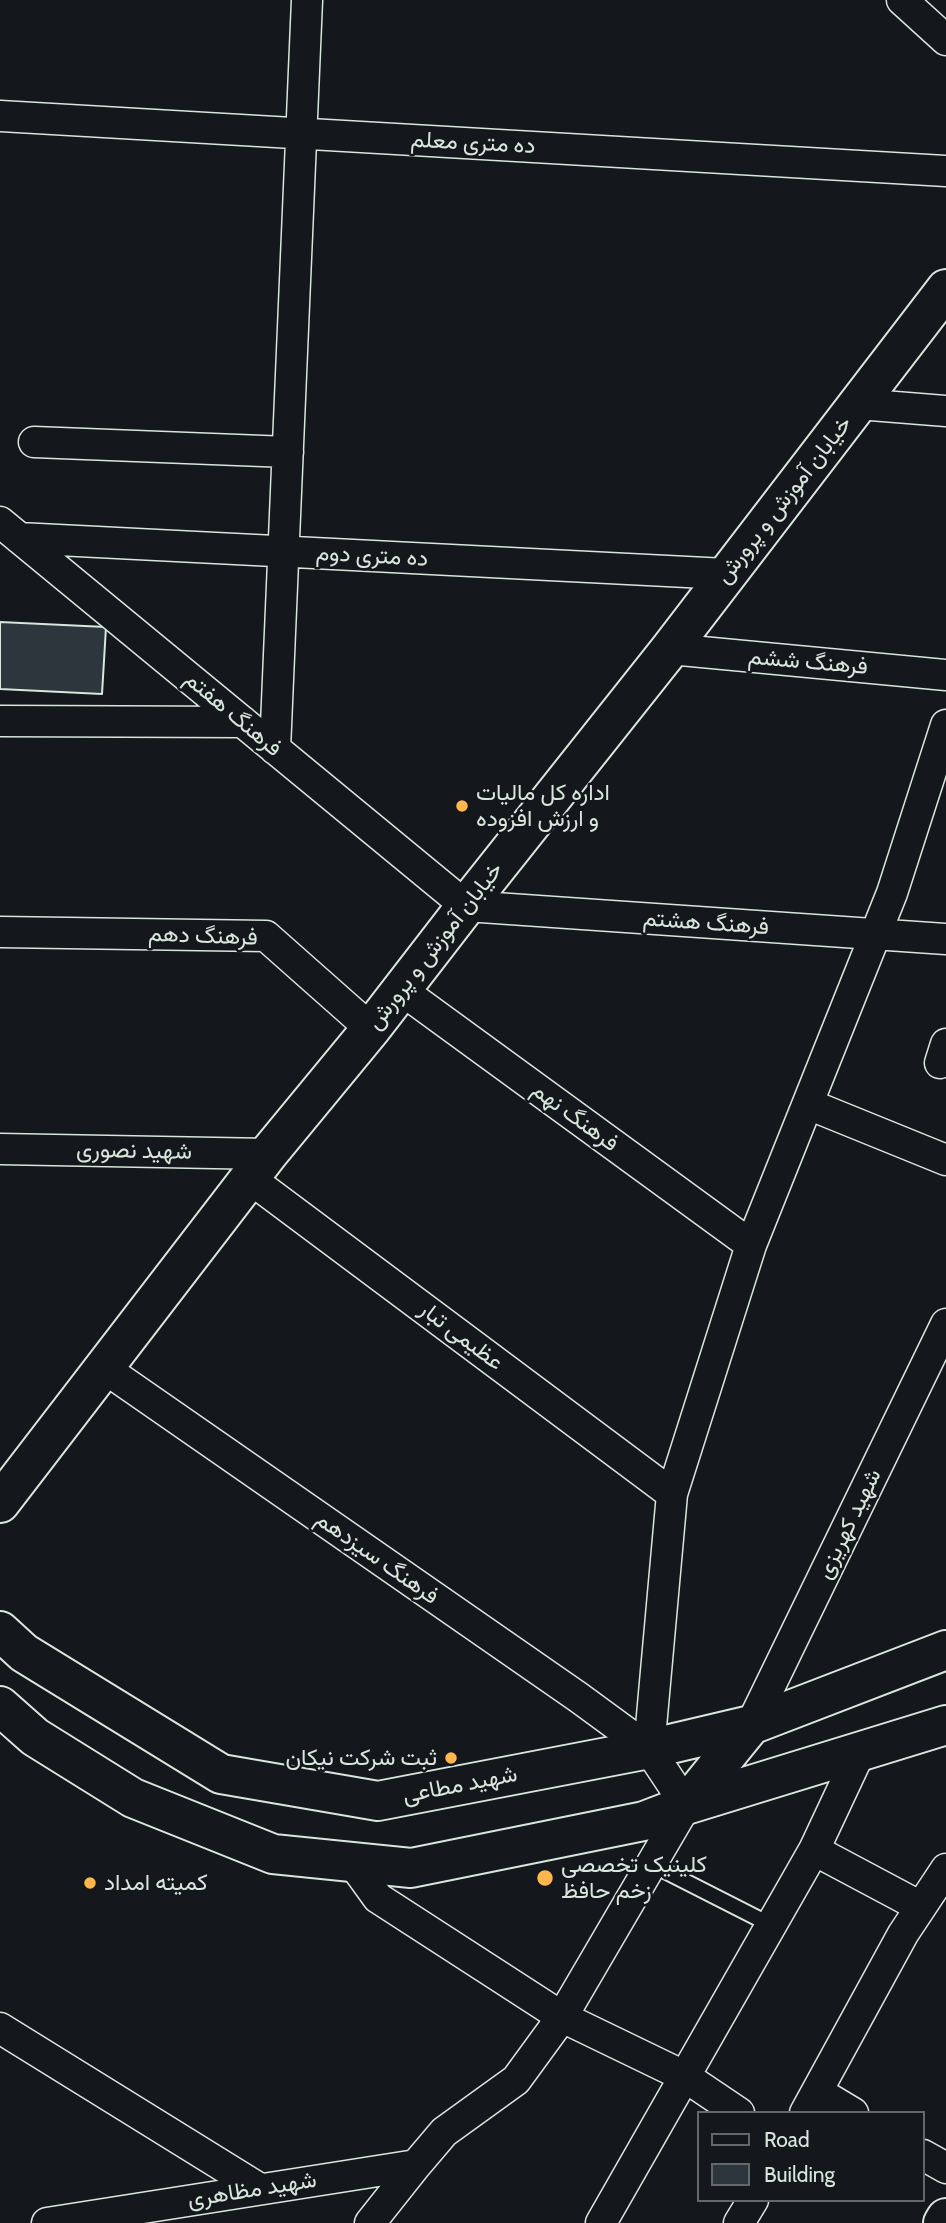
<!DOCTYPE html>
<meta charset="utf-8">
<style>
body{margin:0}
#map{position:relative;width:946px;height:2223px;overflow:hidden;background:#14181c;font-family:Cabin,sans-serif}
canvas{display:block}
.legend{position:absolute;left:697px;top:2111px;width:228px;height:91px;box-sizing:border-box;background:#14181c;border:2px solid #626a69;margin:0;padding:9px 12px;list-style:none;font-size:21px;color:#d8e6dc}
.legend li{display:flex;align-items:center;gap:14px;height:35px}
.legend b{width:35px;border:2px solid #626a69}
</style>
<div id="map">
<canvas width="946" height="2223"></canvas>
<ul class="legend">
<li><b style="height:9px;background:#14181c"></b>Road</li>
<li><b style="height:19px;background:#2c363c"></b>Building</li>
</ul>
</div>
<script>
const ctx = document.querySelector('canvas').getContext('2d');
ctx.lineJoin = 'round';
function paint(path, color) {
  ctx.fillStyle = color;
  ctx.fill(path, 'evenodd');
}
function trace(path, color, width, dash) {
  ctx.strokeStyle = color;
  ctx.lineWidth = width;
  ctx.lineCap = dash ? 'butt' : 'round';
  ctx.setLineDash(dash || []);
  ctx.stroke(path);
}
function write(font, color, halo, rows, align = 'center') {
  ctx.font = font + ' Cabin,Vazirmatn,sans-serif';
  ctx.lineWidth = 5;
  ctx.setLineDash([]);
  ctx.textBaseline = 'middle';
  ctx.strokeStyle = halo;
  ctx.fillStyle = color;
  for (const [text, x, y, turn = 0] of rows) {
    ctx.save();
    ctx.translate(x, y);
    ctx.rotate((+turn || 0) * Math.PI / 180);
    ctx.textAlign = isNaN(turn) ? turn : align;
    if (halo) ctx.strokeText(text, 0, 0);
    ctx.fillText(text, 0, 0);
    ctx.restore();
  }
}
const building = new Path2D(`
 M 0,622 L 106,627 L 102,694 L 0,689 Z`);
paint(building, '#2c363c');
trace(building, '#d8e6dc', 2);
const lane = new Path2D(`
 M 651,1864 L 771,1925`);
const street = new Path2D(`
 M 902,0 L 946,40
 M 0,116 L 946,171
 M 858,404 L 946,411
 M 34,442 L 288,452
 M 0,522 L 466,906 L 946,939
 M 19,538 L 726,574
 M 670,649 L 946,675
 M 0,721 L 243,722
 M 275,749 L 307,0
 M 0,932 L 266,936 L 371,1029
 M 400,989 L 751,1245
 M 940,1063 L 946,1044
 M 808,1104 L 946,1160
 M 0,1149 L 268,1154
 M 249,1178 L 672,1494
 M 104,1368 L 578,1697 L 649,1749
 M 751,1725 L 946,1324
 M 814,1850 L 921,1907
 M 352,1862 L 378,1898 L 562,2017 L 684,2076 L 739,2113
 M 0,2028 L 260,2189
 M 818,2092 L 853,2113
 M 805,2113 L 903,1934 L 946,1869
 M 923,2155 L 946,2168
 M 47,2223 L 416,2165
 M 370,2223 L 416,2165 L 444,2132 L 516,2080 L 562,2017 L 686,1805 L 649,1749 L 672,1494 L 751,1245 L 892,893 L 946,725
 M 601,2223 L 814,1850 L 860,1752
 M 739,2223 L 753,2200`);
const secondary = new Path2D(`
 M 0,1503 L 268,1154 L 371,1029 L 466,906 L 670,649 L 946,289
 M 0,1631 L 24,1653 L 221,1774 L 378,1801 L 649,1749 L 751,1725 L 946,1650
 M 0,1706 L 35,1737 L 133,1798 L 273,1854 L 411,1868 L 644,1821 L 686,1805 L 946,1725
 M 686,1805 L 751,1725
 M 943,2223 L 946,2218`);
trace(lane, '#d8e6dc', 18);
trace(street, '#d8e6dc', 33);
trace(secondary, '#d8e6dc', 42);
trace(lane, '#14181c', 14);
trace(street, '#14181c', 30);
trace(secondary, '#14181c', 38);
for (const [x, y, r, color] of [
 [462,806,7,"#ffb74d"],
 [451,1758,7,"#ffb74d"],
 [545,1878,9,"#ffb74d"],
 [90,1883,7,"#ffb74d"]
]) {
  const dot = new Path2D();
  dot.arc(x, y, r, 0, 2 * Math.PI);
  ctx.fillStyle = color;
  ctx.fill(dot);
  trace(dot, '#14181c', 2.5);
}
write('23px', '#d8e6dc', '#14181c', [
 ["ده متری معلم",473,143,3],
 ["خیابان آموزش و پرورش",784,500,-52],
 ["ده متری دوم",372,556,3],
 ["فرهنگ ششم",808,662,5],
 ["فرهنگ هفتم",233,714,40],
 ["فرهنگ هشتم",706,923,4],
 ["فرهنگ دهم",203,936,2],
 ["خیابان آموزش و پرورش",435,946,-52],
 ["فرهنگ نهم",575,1117,36],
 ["شهید نصوری",134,1151,1],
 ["عظیمی تبار",461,1336,37],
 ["شهید کهریزی",849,1524,-64],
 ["فرهنگ سیزدهم",377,1558,35],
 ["شهید مطاعی",460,1785,-11],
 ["شهید مظاهری",252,2190,-9]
]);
write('23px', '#d8e6dc', '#14181c', [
 ["اداره کل مالیات",476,793],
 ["و ارزش افزوده",476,819],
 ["ثبت شرکت نیکان",437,1758,"right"],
 ["کلینیک تخصصی",561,1865],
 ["زخم حافظ",561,1891],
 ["کمیته امداد",104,1883]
], 'left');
</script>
